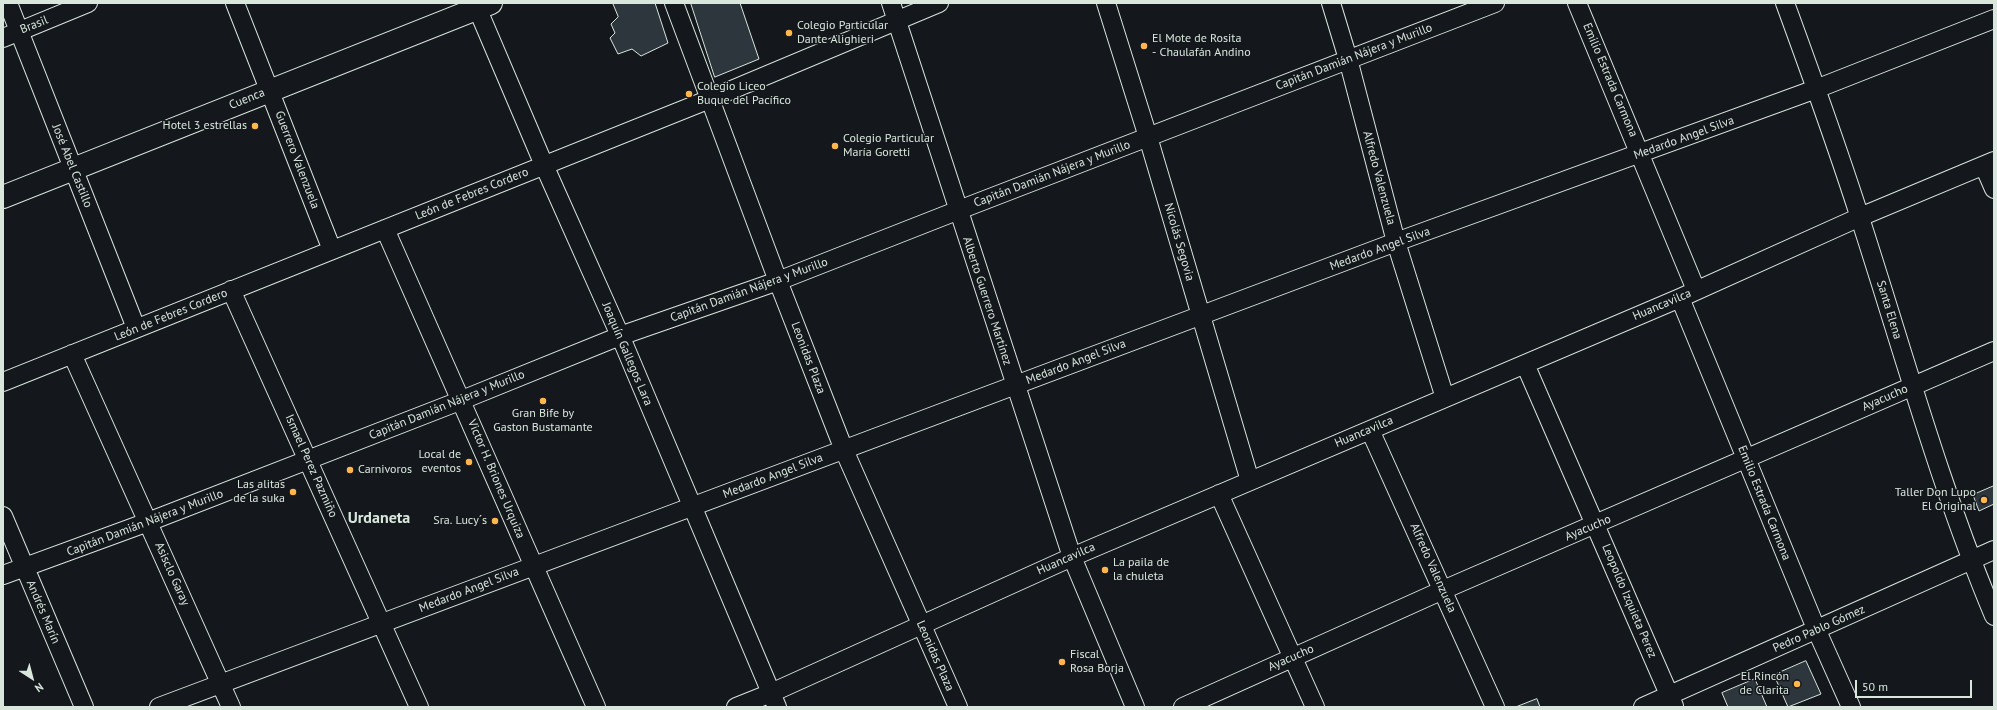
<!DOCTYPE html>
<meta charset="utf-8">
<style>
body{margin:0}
#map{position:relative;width:1997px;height:710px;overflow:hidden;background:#14181c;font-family:"PT Sans",sans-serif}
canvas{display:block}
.frame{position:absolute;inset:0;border:4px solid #d8e6dc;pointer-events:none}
.north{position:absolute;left:12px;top:658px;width:40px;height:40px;-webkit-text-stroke:3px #14181c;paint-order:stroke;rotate:144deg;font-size:11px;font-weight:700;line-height:16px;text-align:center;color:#d8e6dc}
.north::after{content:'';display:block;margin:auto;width:14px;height:18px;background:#d8e6dc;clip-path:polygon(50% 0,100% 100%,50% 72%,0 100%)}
.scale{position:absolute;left:1855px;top:680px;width:117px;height:18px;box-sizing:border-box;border:2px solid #d8e6dc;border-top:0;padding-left:5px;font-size:12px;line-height:14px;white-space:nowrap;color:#d8e6dc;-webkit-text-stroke:3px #14181c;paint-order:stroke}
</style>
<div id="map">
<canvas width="1997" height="710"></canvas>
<div class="frame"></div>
<div class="north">N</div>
<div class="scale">50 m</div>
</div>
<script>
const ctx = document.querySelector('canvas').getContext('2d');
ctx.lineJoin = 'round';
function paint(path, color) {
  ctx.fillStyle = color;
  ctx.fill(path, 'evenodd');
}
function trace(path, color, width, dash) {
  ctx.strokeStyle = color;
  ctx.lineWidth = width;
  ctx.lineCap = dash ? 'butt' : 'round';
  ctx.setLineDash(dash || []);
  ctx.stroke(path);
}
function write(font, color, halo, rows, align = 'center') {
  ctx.font = font + ' "PT Sans",sans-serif';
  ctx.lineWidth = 3;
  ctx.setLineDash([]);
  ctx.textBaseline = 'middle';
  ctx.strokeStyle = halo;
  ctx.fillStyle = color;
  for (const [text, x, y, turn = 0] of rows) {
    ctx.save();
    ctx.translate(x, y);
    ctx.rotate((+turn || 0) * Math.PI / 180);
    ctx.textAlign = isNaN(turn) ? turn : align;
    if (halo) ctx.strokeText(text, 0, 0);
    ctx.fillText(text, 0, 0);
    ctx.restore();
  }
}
const building = new Path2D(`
 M 613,3 L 655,3 L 668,43 L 641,56 L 632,49 L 618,54 L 610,38 L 615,33 L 611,24 L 618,17 Z
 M 691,3 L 740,3 L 759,59 L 715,77 Z
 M 1994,486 L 1994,504 L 1979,511 L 1973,495 Z
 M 1806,661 L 1821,694 L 1788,707 L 1774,675 Z
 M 1755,679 L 1767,707 L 1728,707 L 1722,693 Z
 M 1537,699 L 1540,707 L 1516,707 Z`);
paint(building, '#2c363c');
trace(building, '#d8e6dc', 1);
const minor = new Path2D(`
 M 8,3 L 136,328
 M 235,3 L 332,250
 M 475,3 L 544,165 L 622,340 L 777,707
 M 674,3 L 778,281 L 844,450 L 958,707
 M 891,3 L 1072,557 L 1135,707
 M 1106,3 L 1148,137 L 1250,481
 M 1331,3 L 1348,59 L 1396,242 L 1445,398
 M 1577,3 L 1696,290
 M 1785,3 C 1811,74 1837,146 1860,218 C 1903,351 1940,487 1994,616
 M 3,38 L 88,3
 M 1984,166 L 1994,189
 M 385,229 L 596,707
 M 231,290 L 419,707
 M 1680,298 L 1817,631 L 1851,707
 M 72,354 L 231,707
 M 1525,364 L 1674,706
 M 3,382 L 710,99 L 939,3
 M 1370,430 L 1495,707
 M 1219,494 L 1315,707
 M 3,516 L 84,707
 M 3,575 L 148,522 L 462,400 L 620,336 L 778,281 L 959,210 L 1495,3
 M 159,707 L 1396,242 L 1816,89 L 1994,19
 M 736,707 L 771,693 L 1072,557 L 1680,298 L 1860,217 L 1994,161
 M 1183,707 L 1443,590 L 1994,351
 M 1643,707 L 1994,550`);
const major = new Path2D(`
 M 3,197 L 491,3`);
trace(minor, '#d8e6dc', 20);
trace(major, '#d8e6dc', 24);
trace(minor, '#14181c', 18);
trace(major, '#14181c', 22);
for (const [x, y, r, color] of [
 [789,33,4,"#ffb74d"],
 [1144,46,4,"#ffb74d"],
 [689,94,4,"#ffb74d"],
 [255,126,4,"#ffb74d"],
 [835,146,4,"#ffb74d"],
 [543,401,4,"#ffb74d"],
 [469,462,4,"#ffb74d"],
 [350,470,4,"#ffb74d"],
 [293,492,4,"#ffb74d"],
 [1984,500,4,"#ffb74d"],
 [495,521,4,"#ffb74d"],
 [1105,570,4,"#ffb74d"],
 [1062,662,4,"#ffb74d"],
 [1797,684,4,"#ffb74d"]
]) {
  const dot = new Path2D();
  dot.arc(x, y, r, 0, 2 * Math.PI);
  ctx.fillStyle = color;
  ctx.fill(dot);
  trace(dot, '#14181c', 1.5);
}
write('12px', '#d8e6dc', '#14181c', [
 ["Brasil",34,25,-22],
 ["Capitán Damián Nájera y Murillo",1354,57,-21],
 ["Emilio Estrada Carmona",1610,80,67],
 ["Cuenca",247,99,-22],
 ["Medardo Angel Silva",1684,138,-20],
 ["Guerrero Valenzuela",297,160,69],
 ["José Abel Castillo",72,166,68],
 ["Capitán Damián Nájera y Murillo",1052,174,-21],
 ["Alfredo Valenzuela",1379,178,75],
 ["León de Febres Cordero",472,194,-22],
 ["Nicolás Segovia",1179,242,74],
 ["Medardo Angel Silva",1380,249,-20],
 ["Capitán Damián Nájera y Murillo",749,290,-20],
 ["Alberto Guerrero Martínez",987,301,72],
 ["Huancavilca",1662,305,-23],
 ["Santa Elena",1889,310,73],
 ["León de Febres Cordero",171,315,-22],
 ["Joaquín Gallegos Lara",627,354,67],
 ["Leonidas Plaza",808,358,69],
 ["Medardo Angel Silva",1076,362,-21],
 ["Ayacucho",1885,398,-24],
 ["Capitán Damián Nájera y Murillo",447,405,-22],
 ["Huancavilca",1364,432,-23],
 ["Ismael Perez Pazmiño",311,466,66],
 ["Medardo Angel Silva",773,476,-21],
 ["Victor H. Briones Urquiza",496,479,67],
 ["Emilio Estrada Carmona",1764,503,68],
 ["Capitán Damián Nájera y Murillo",145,523,-21],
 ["Ayacucho",1588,528,-23],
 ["Huancavilca",1066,559,-24],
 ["Alfredo Valenzuela",1433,568,66],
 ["Asisclo Garay",172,574,66],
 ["Medardo Angel Silva",469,590,-21],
 ["Leopoldo Izquieta Perez",1629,601,67],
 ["Andrés Marín",43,612,67],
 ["Pedro Pablo Gómez",1819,629,-24],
 ["Leonidas Plaza",935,656,66],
 ["Ayacucho",1291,658,-24]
]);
write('12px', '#d8e6dc', '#14181c', [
 ["Colegio Particular",797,26],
 ["Dante Alighieri",797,40],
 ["El Mote de Rosita",1152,39],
 ["- Chaulafán Andino",1152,53],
 ["Colegio Liceo",697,87],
 ["Buque del Pacífico",697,101],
 ["Hotel 3 estrellas",247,126,"right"],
 ["Colegio Particular",843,139],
 ["María Goretti",843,153],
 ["Gran Bife by",543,414,"center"],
 ["Gaston Bustamante",543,428,"center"],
 ["Local de",461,455,"right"],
 ["eventos",461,469,"right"],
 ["Carnivoros",358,470],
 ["Las alitas",285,485,"right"],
 ["de la suka",285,499,"right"],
 ["Taller Don Lupo",1976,493,"right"],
 ["El Original",1976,507,"right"],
 ["Sra. Lucy´s",487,521,"right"],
 ["La paila de",1113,563],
 ["la chuleta",1113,577],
 ["Fiscal",1070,655],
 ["Rosa Borja",1070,669],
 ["El Rincón",1789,677,"right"],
 ["de Clarita",1789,691,"right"]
], 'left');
write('bold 16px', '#d8e6dc', '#14181c', [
 ["Urdaneta",379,518]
]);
</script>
